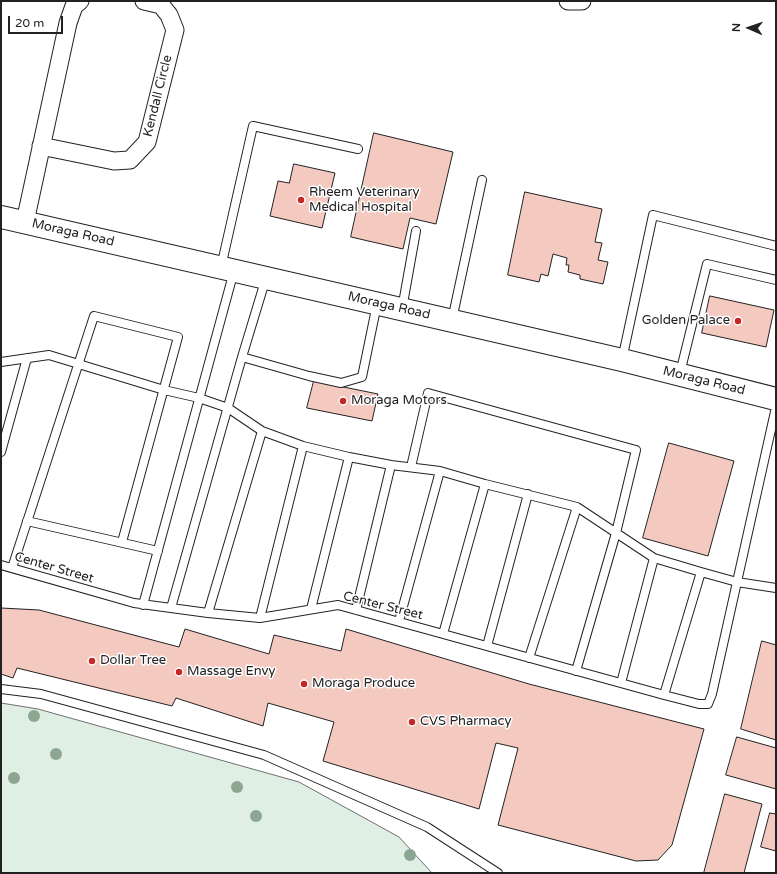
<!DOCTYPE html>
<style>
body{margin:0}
#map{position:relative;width:777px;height:874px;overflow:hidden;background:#fff;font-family:"Varela Round",sans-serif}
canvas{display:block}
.frame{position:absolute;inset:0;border:2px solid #222;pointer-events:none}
.north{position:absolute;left:729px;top:8px;width:40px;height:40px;-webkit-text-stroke:3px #fff;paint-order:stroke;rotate:272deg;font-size:11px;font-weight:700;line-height:16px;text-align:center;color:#222}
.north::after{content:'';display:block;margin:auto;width:14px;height:18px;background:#222;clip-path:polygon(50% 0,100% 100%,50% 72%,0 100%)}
.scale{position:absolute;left:8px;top:16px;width:55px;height:18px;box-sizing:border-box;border:2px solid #222;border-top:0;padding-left:5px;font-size:12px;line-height:14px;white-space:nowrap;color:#222;-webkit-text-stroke:3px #fff;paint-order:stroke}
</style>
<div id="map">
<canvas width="777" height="874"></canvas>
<div class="frame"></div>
<div class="north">N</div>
<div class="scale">20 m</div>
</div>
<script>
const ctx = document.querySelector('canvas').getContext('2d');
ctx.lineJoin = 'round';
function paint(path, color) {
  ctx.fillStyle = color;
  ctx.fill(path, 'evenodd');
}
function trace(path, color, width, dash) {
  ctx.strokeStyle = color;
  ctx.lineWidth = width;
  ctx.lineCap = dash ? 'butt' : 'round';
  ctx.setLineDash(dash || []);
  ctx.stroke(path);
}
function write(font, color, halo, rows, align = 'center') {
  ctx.font = font + ' "Varela Round",sans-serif';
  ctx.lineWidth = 3;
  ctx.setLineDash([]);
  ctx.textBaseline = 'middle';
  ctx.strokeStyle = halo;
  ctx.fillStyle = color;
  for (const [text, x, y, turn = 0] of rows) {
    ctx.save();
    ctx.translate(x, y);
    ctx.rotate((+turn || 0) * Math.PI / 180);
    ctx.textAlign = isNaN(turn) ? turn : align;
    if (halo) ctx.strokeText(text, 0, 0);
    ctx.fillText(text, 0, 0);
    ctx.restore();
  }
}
const green = new Path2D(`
 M 1,703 L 38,709 L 299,782 L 399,837 L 432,873 L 1,873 Z`);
paint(green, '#e0efe3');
trace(green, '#6f6f6f', 1);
const building = new Path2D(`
 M 374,133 L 453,152 L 436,224 L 410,218 L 403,249 L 351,237 Z
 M 294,164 L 335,173 L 322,228 L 270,216 L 278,181 L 289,183 Z
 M 525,192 L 602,209 L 595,242 L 602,243 L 598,260 L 608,262 L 603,284 L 580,279 L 580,275 L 568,272 L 569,265 L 566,265 L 567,258 L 553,254 L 548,276 L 541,274 L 539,282 L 508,275 Z
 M 710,296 L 774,310 L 766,347 L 702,333 Z
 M 314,381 L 378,394 L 372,421 L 307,408 Z
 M 669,443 L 734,461 L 708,556 L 643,538 Z
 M 1,608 L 39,610 L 179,647 L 185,629 L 269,654 L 274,635 L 341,651 L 346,629 L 529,684 L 704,729 L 672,845 L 658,860 L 636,861 L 498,825 L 518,748 L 496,743 L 479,809 L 323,761 L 334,722 L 268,703 L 263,726 L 176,698 L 172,706 L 17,668 L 13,678 L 1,674 Z
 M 762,641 L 776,645 L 776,740 L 741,729 Z
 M 737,737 L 776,748 L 776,789 L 726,775 Z
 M 725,794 L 762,804 L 744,873 L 704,873 Z
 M 770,813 L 776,814 L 776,851 L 761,847 Z`);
paint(building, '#f3c9c0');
trace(building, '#222', 1);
const service = new Path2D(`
 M 221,267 L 253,126 L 358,149
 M 402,309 L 416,231
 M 452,320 L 482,180
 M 242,357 L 309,376 L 341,383 L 362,377 L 377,304
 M 622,360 L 653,215 L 776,246
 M 1,362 L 49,355 L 164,390 L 199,398 L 228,408 L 262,431 L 303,446 L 349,457 L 391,465 L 440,471 L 485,484 L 577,507 L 654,558
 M 680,373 L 707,264 L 776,280
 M 1,452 L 27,358
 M 411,467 L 428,393 L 636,450 L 616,533 L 576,671
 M 27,521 L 158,551
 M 1,565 L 134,603 L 208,613 L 260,618 L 338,605 L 664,695 L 699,704 L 708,704 L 712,694 L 776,407
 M 12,568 L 94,316 L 178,337 L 122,542
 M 701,572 L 737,582 L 776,588
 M 143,605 L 234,271
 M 171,608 L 242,357 L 266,278
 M 311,609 L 349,457
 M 356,610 L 391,465
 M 208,613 L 262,431
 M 260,618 L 303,446
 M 399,621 L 440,471
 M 443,634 L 485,484
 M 487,646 L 528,494
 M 529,658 L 577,507
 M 621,683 L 654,558 L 701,572 L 664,695
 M 1,689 L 41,694 L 264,755 L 427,827 L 498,873`);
const minor = new Path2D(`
 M 568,1 L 582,1
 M 41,146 L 114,161 L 130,160 L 147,142 L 175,30 L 169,15 L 161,5 L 144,1
 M 25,222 L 68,23 L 74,6 L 80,1`);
const secondary = new Path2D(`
 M 1,217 L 622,360 L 776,399`);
trace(service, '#222', 10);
trace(minor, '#222', 19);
trace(secondary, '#222', 24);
trace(service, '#fff', 8);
trace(minor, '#fff', 17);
trace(secondary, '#fff', 22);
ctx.fillStyle = '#8da692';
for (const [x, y] of [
 [34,716],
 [56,754],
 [14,778],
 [237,787],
 [256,816],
 [410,855]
]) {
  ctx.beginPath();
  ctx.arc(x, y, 6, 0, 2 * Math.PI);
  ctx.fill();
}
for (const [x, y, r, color] of [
 [301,200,4,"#c62828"],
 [738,321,4,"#c62828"],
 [343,401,4,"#c62828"],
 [92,661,4,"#c62828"],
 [179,672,4,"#c62828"],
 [304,684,4,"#c62828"],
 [412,722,4,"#c62828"]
]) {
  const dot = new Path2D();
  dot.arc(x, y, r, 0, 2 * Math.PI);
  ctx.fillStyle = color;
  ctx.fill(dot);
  trace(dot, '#fff', 1.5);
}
write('13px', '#222', '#fff', [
 ["Kendall Circle",158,96,-76],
 ["Moraga Road",73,233,13],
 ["Moraga Road",389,306,13],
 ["Moraga Road",704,381,14],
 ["Center Street",54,568,16],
 ["Center Street",383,606,14]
]);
write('13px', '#222', '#fff', [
 ["Rheem Veterinary",309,193],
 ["Medical Hospital",309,208],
 ["Golden Palace",730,321,"right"],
 ["Moraga Motors",351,401],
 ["Dollar Tree",100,661],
 ["Massage Envy",187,672],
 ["Moraga Produce",312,684],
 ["CVS Pharmacy",420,722]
], 'left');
</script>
